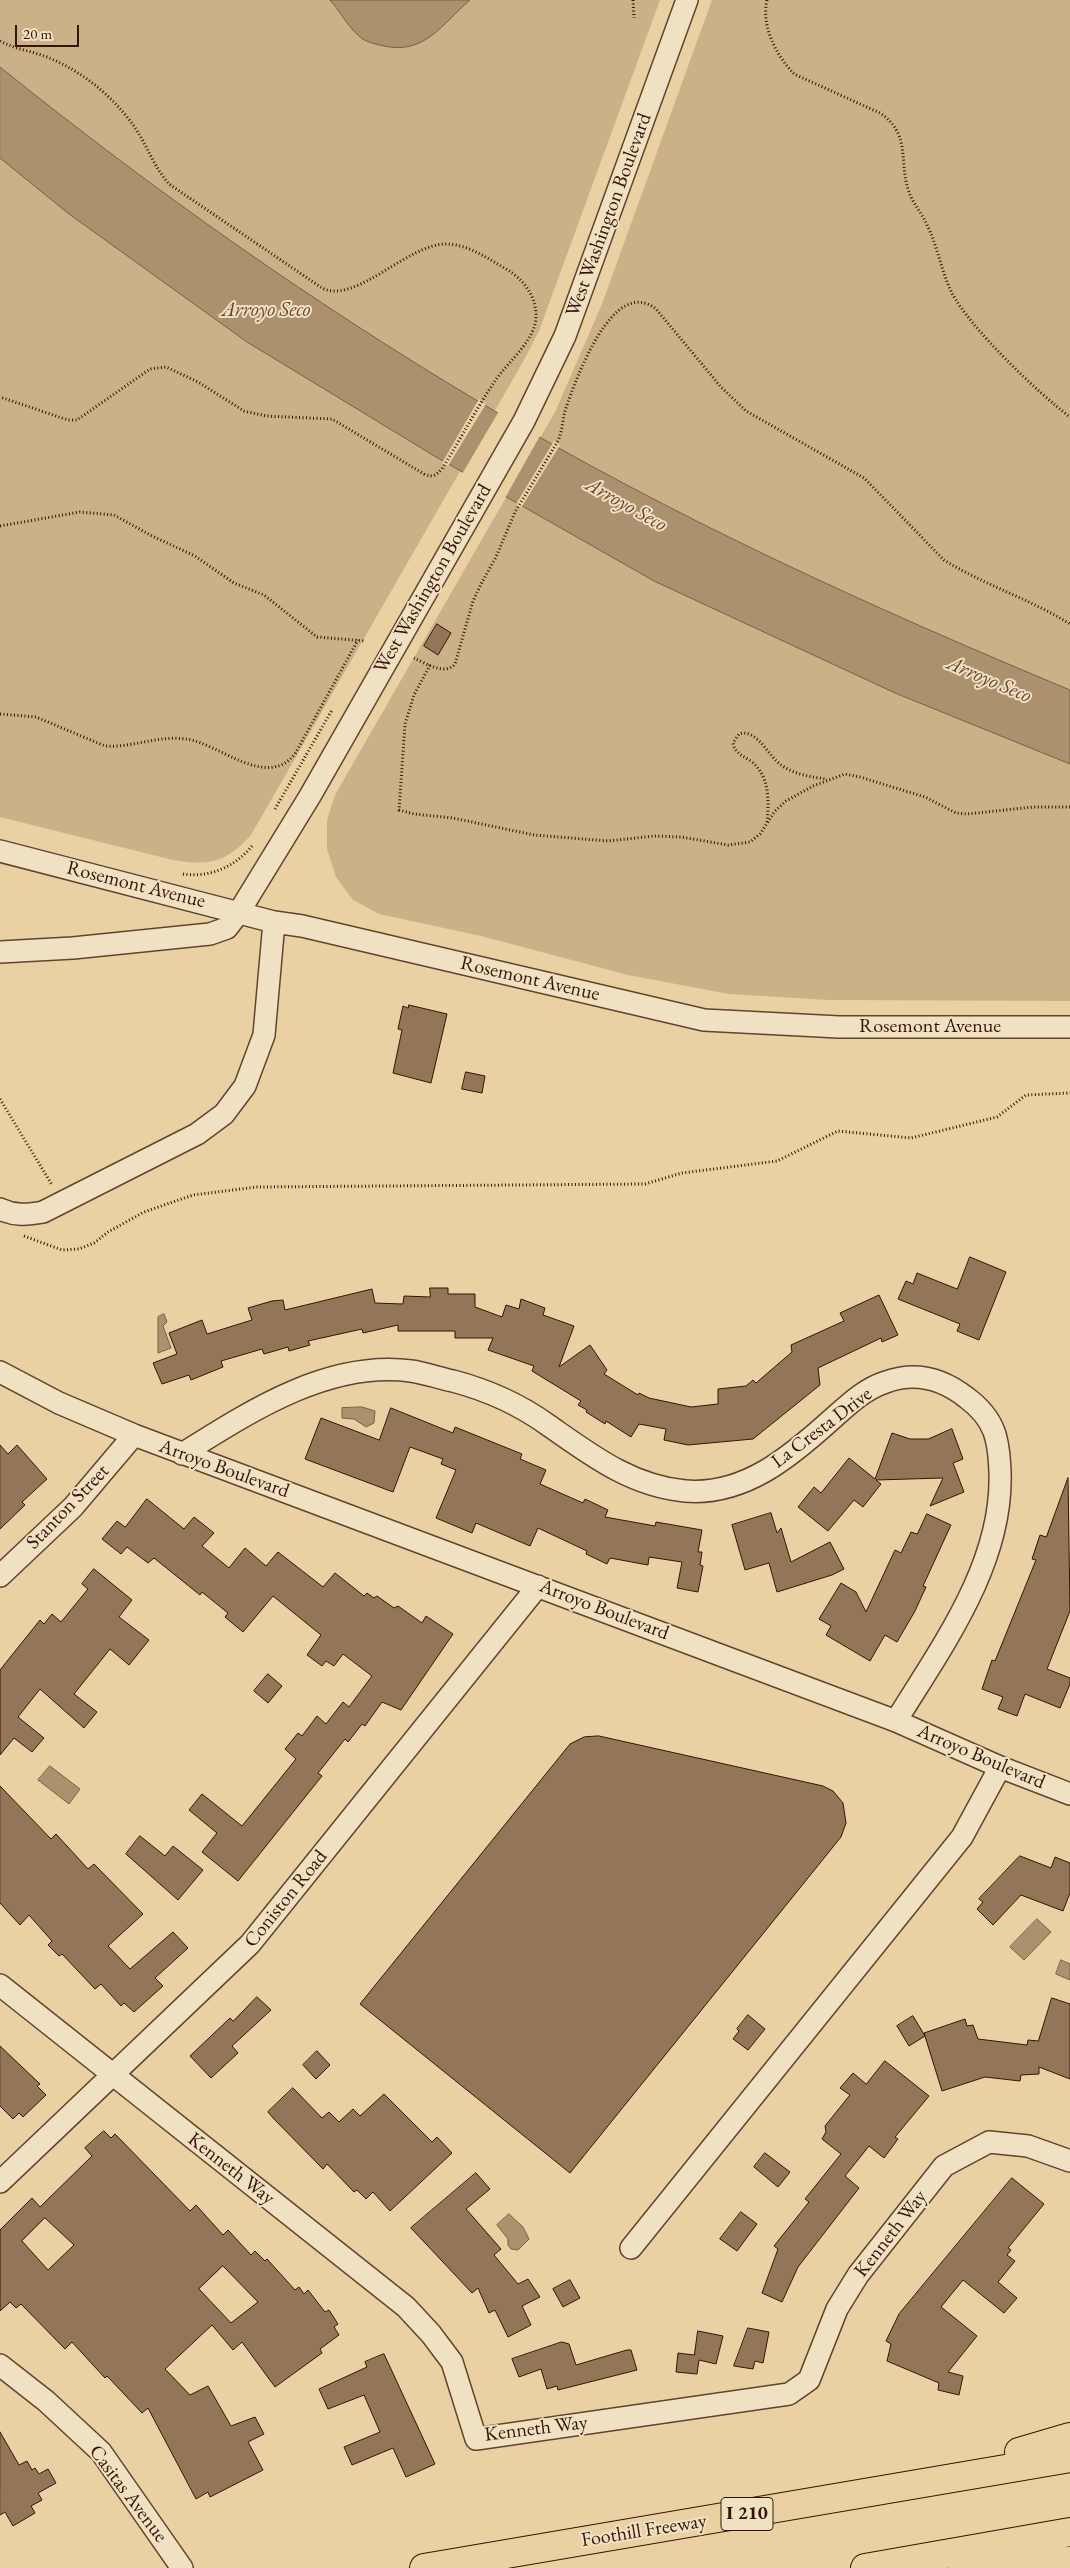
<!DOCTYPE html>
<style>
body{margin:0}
#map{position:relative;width:1070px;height:2568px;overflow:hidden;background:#ead1a3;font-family:"EB Garamond",serif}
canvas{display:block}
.scale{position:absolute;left:15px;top:25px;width:64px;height:22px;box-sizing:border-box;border:2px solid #351407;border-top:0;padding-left:6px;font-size:15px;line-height:18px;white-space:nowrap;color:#351407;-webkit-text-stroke:4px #f1e1c3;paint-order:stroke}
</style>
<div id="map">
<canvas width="1070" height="2568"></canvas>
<div class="scale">20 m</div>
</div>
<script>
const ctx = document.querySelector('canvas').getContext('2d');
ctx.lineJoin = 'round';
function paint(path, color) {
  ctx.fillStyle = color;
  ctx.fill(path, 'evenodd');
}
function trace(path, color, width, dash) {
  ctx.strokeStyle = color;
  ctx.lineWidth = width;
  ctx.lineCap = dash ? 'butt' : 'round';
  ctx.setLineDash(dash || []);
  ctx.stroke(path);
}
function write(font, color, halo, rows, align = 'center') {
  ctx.font = font + ' "EB Garamond",serif';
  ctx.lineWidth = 4;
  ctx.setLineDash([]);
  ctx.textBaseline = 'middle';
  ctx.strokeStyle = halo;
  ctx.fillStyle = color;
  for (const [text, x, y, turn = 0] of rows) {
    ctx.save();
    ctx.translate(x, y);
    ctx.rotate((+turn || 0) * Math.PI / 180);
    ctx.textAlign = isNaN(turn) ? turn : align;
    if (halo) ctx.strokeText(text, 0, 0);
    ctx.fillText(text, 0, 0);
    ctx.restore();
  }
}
paint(new Path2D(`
 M 0,0 L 660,0 L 539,331 L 524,360 L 251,835 C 226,863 208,866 173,860 L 0,817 Z
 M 712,0 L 1070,0 L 1070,1001 L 828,1000 L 729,994 L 628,975 L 481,936 L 379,914 L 353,900 L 336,877 L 327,849 L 327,820 L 335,795 L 555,412 L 602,304 Z`), '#cbb188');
const water = new Path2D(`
 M 330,0 L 470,0 C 442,24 425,55 384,46 C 375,44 365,42 359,36 C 348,27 340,11 330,0 Z
 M 0,67 C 154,191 316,305 486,406 C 672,517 871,607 1070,690 L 1070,764 L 895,693 L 654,581 L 436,457 L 247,342 L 69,214 L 0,158 Z
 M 164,1314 L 167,1322 L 163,1326 L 171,1348 L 158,1353 L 158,1317 Z
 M 362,1407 L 375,1411 L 374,1423 L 366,1427 L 354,1419 L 342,1418 L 342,1408 Z
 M 50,1766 L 80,1789 L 69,1804 L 38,1780 Z
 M 1037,1919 L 1051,1932 L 1024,1960 L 1010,1947 Z
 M 1061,1960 L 1070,1964 L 1070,1980 L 1056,1974 Z
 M 509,2214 L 523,2227 L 529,2239 L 518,2250 L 511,2249 L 508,2245 L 508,2239 L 497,2225 Z`);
paint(water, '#ac916e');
trace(water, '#7c5f45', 1);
paint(new Path2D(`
 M 479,399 L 486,404 L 448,466 L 442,463 Z
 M 499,411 L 541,434 L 505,498 L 462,474 Z
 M 554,441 L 560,445 L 521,508 L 516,504 Z`), '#ead1a3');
const building = new Path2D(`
 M 437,624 L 451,633 L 438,655 L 424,646 Z
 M 409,1005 L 447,1014 L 431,1083 L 393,1073 L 402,1030 L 398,1029 L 403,1006 L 408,1008 Z
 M 466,1072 L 485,1076 L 482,1093 L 462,1089 Z
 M 970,1257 L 1006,1272 L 979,1340 L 957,1331 L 960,1324 L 898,1299 L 906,1281 L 913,1284 L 917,1273 L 957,1289 Z
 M 430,1288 L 448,1288 L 448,1294 L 475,1294 L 475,1307 L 502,1317 L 506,1305 L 519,1309 L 521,1299 L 545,1308 L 543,1315 L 574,1326 L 559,1367 L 590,1345 L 607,1370 L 604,1374 L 638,1395 L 639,1393 L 649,1398 L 691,1407 L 718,1404 L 718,1389 L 746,1386 L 753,1380 L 756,1383 L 792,1352 L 791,1345 L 844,1321 L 840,1313 L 879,1295 L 898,1335 L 882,1342 L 881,1338 L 818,1368 L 820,1385 L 753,1439 L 688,1445 L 664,1440 L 666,1429 L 639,1424 L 631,1437 L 606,1421 L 605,1424 L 586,1412 L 587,1410 L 578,1405 L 581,1401 L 532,1371 L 534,1366 L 488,1350 L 493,1338 L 455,1338 L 455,1331 L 398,1331 L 398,1325 L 363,1333 L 362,1329 L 308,1341 L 310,1345 L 289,1351 L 288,1347 L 264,1354 L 262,1349 L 221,1361 L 223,1367 L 191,1380 L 189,1375 L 162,1384 L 153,1363 L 177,1354 L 169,1333 L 202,1320 L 207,1334 L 252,1320 L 248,1308 L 272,1301 L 283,1300 L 285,1310 L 372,1289 L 375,1303 L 403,1304 L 404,1296 L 430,1297 Z
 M 391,1408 L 453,1433 L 455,1427 L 522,1454 L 520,1459 L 546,1470 L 540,1484 L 583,1503 L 585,1499 L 608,1510 L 605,1517 L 655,1526 L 656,1522 L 702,1530 L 698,1552 L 702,1552 L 700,1565 L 703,1566 L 698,1592 L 677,1588 L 682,1562 L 649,1557 L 648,1565 L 610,1558 L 607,1564 L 586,1554 L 587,1551 L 538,1528 L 530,1546 L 476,1523 L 472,1533 L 436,1518 L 456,1470 L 441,1464 L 443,1459 L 410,1447 L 393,1492 L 305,1459 L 321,1418 L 379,1440 Z
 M 952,1429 L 963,1459 L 953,1463 L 964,1492 L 930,1506 L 943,1478 L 876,1480 L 881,1484 L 863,1507 L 854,1500 L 828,1531 L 798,1507 L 814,1487 L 821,1493 L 849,1458 L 875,1479 L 892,1433 L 910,1439 L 928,1439 Z
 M 0,1445 L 8,1454 L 17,1445 L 47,1479 L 22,1502 L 25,1505 L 0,1529 Z
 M 1068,1478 L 1070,1611 L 1047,1669 L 1070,1678 L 1070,1684 L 1060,1708 L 1025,1694 L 1017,1716 L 998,1709 L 1003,1697 L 982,1689 L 992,1660 L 995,1661 L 1036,1560 L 1032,1559 L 1040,1535 L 1046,1537 Z
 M 147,1499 L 184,1529 L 194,1517 L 214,1533 L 202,1546 L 229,1568 L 245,1548 L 266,1566 L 278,1552 L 323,1587 L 335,1573 L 364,1596 L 367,1593 L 374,1598 L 377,1596 L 394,1608 L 398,1606 L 422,1623 L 426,1616 L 453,1634 L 401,1710 L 382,1702 L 365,1726 L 362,1724 L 348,1742 L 345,1739 L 318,1773 L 322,1776 L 238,1881 L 202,1852 L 217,1833 L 189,1810 L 202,1794 L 242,1826 L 296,1759 L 285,1749 L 298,1733 L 302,1736 L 317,1716 L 326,1724 L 343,1702 L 349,1707 L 372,1676 L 343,1654 L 334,1666 L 326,1661 L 322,1666 L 307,1655 L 321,1635 L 273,1596 L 243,1632 L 225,1617 L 228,1613 L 202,1592 L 200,1595 L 154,1558 L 148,1563 L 127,1547 L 121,1554 L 102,1539 L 117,1521 L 125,1527 Z
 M 771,1513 L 777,1533 L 781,1528 L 791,1562 L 830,1542 L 844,1569 L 832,1575 L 777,1592 L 769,1563 L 745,1570 L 732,1525 Z
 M 927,1514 L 951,1525 L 923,1586 L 926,1587 L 915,1611 L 897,1642 L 885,1635 L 870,1661 L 826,1635 L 831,1626 L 819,1619 L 841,1583 L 856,1592 L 866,1612 L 895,1550 L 901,1553 L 911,1532 L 917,1534 Z
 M 94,1569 L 132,1600 L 119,1617 L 149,1640 L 129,1665 L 110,1649 L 74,1694 L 97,1712 L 84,1728 L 40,1689 L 18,1717 L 44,1738 L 32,1752 L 14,1738 L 0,1755 L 0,1670 L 40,1620 L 44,1624 L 52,1614 L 61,1622 L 88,1589 L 82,1584 Z
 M 268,1674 L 282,1686 L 268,1703 L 254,1691 Z
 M 599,1736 L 823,1786 L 833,1791 L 843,1803 L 846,1823 L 841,1837 L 570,2173 L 360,2004 L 570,1744 L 584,1737 Z
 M 0,1786 L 51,1839 L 56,1834 L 88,1869 L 94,1864 L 143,1914 L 108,1946 L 130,1969 L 173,1932 L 188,1948 L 155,1978 L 163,1986 L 134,2012 L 124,2003 L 121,2006 L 101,1984 L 95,1989 L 62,1954 L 59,1956 L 48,1945 L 52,1941 L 29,1915 L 20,1925 L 0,1903 Z
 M 140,1836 L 165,1856 L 173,1846 L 203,1870 L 178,1900 L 126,1854 Z
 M 1020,1856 L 1051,1868 L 1055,1857 L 1070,1863 L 1070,1893 L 1063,1911 L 1021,1895 L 993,1925 L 977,1909 L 983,1902 L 979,1899 Z
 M 257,1997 L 271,2010 L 232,2046 L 238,2053 L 211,2078 L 190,2056 L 230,2018 L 233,2021 Z
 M 1052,1998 L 1070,2004 L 1070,2079 L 1039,2067 L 1039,2074 L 1021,2075 L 1020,2081 L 985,2077 L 942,2091 L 924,2033 L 965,2019 L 967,2026 L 973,2025 L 978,2039 L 1027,2045 L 1028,2040 L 1038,2041 Z
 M 748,2015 L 765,2029 L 748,2050 L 733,2039 L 739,2031 L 737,2029 Z
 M 913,2016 L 925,2036 L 909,2046 L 897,2026 Z
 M 0,2046 L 40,2084 L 37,2086 L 46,2095 L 23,2117 L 19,2113 L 13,2119 L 0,2106 Z
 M 317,2051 L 330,2065 L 316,2079 L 303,2065 Z
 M 885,2061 L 929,2096 L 895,2137 L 898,2139 L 884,2158 L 869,2146 L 845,2176 L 859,2188 L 798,2267 L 782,2302 L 762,2293 L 778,2249 L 774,2246 L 809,2202 L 805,2199 L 841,2154 L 822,2139 L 826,2132 L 825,2126 L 850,2095 L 840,2088 L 853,2073 L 866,2084 Z
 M 293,2088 L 322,2118 L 329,2112 L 339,2122 L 353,2109 L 360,2116 L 384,2094 L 432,2142 L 437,2137 L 452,2153 L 390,2211 L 373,2192 L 366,2199 L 357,2190 L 354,2192 L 327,2164 L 323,2169 L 274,2119 L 268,2112 Z
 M 104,2131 L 111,2138 L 115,2134 L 190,2211 L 196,2205 L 223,2235 L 228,2230 L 251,2255 L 255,2251 L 265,2261 L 267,2259 L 295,2290 L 299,2287 L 304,2294 L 308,2290 L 325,2312 L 329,2310 L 338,2324 L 334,2327 L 339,2335 L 320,2349 L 322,2353 L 275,2387 L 242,2342 L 233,2350 L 212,2325 L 165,2369 L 190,2395 L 208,2386 L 231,2426 L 255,2417 L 264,2434 L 248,2442 L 263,2470 L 210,2497 L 208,2492 L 196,2499 L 148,2408 L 142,2413 L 107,2376 L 105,2378 L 72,2342 L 65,2349 L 21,2304 L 16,2308 L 10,2302 L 0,2311 L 0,2230 L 32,2198 L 40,2207 L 92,2156 L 85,2148 ZM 45,2218 L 74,2245 L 48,2270 L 22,2241 ZM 223,2266 L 258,2302 L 231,2323 L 199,2289 Z
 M 765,2153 L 790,2172 L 778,2187 L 754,2167 Z
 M 476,2173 L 490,2189 L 466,2209 L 501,2249 L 494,2255 L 518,2284 L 528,2279 L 540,2297 L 522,2306 L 531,2325 L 508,2337 L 495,2310 L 489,2313 L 478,2288 L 472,2293 L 411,2228 Z
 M 1012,2178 L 1044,2204 L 1008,2248 L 1011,2250 L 1007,2255 L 1015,2261 L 998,2282 L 1017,2298 L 1004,2313 L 963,2280 L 941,2307 L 977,2336 L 948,2372 L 963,2376 L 959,2395 L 938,2390 L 939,2383 L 887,2361 L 891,2344 L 886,2341 L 899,2314 Z
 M 741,2212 L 757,2224 L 737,2251 L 720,2239 Z
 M 570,2280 L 580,2298 L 563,2307 L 553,2289 Z
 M 748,2328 L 769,2332 L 763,2363 L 755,2361 L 753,2369 L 734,2366 Z
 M 698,2331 L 723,2336 L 716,2364 L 699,2360 L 697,2374 L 676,2372 L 678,2353 L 694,2355 Z
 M 562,2342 L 569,2344 L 576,2365 L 627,2350 L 631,2350 L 637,2370 L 558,2390 L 557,2386 L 547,2389 L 541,2369 L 519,2377 L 512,2359 Z
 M 384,2354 L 435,2464 L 406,2477 L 393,2448 L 352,2465 L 344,2447 L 380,2432 L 364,2395 L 328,2409 L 319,2389 L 367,2367 L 365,2362 Z
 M 0,2432 L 19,2465 L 27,2461 L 32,2470 L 35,2468 L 39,2474 L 48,2469 L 56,2483 L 38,2493 L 42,2500 L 31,2506 L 35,2513 L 13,2526 L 5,2512 L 0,2515 Z`);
paint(building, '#937658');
trace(building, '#351407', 1);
const minor = new Path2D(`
 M 0,851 L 274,922 L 302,926 L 704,1020 L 839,1027 L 1070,1027
 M 0,952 L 73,948 L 210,934 L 227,928 L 239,912 L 310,796 L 524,421 L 565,336 L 687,0
 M 0,1209 C 15,1216 27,1215 43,1212 L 197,1134 L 224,1114 L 245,1086 L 264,1035 L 274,922
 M 0,1372 L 59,1403 L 134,1435 L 896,1721 L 1000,1767 L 1070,1794
 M 182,1454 C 249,1412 328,1360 411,1371 C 425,1373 439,1378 453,1381 C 487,1390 519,1404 548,1425 C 591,1455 631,1486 685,1491 C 744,1496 790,1457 831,1420 C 848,1405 864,1389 886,1382 C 916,1371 943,1379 967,1398 C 995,1419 999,1439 1000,1473 C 1003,1564 942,1646 896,1721
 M 0,1576 L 73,1507 L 134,1435
 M 0,1985 L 406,2307 L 431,2334 L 452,2362 L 476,2439 L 789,2394 L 809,2380 L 837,2309 L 858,2275 L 944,2166 L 989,2142 L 1028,2146 L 1070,2161
 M 0,2182 L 250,1944 L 538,1586
 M 631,2248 L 962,1837 L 1000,1767
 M 0,2365 L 46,2401 L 101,2452 L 182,2568`);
const highway = new Path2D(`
 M 1019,2452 L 1070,2437
 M 962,2566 L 1070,2561
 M 424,2568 L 1070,2458
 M 865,2568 L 1070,2532`);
trace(minor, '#62432e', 24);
trace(highway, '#351407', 30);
trace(new Path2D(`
 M 633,0 L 634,18
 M 767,0 C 761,26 776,55 794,74 L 880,113 C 912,135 898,161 909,192 C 913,204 922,213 927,225 C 938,247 941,271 952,293 C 970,328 1038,393 1070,417
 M 0,41 C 15,49 31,51 47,57 C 81,71 109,93 131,122 C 146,142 153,166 169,184 L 322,288 C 356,305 408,243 447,244 C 469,245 487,258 506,269 C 522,278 535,294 536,314 C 537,340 508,361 495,381 C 476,409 460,440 442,469 C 436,475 433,478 424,474 L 332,419 L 266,416 L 244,411 L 198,382 L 166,367 L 150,369 L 77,420 L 68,420 L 0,397
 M 0,526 L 80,512 L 114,515 L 150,535 L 195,556 L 234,583 L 264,595 L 317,637 L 365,641
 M 414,658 C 425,663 445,676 455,664 L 473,601 L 481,584 L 496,557 L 515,512 L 558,441 C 563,430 562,419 566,408 C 576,379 613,275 656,309 L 721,387 L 746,411 L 864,478 L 944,560 C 984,585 1030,599 1070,624
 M 430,665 L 414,695 L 405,724 L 399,810 L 414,814 L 453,818 L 534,835 L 608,841 L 654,836 L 681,837 L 728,845 L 750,842 L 760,834 L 775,811 L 786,801 L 813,786 L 845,774 L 860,777 L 925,797 L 956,813 L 967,814 L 1033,807 L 1070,807
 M 0,714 L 36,717 L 105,746 C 132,748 158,735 186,739 C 219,743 266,790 295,754 L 358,640
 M 275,809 L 332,710
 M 767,822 C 769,801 770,777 752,762 C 744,756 735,754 733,743 L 739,734 C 757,728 769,757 781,765 C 795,775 812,777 827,779
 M 183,874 C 209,878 235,867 252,846
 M 0,1099 L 52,1185
 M 24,1236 L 62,1250 L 79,1249 L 94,1243 L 108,1232 L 144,1212 L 193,1195 L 257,1187 L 645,1184 L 682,1173 L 777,1161 L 838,1131 L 911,1138 L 997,1117 L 1026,1095 L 1070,1093`), '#351407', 3, [1, 2.5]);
trace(minor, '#f1e1c3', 21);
trace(highway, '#ead1a3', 28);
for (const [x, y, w] of [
 [747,2514,52]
]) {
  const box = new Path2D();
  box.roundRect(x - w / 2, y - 16.5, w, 33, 4);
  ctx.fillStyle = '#f1e1c3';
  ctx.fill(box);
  trace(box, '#351407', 1);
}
write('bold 19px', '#351407', null, [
 ["I 210",747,2514]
]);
write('20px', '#351407', '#f1e1c3', [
 ["West Washington Boulevard",609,215,-70],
 ["West Washington Boulevard",433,579,-60],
 ["Rosemont Avenue",136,885,14],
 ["Rosemont Avenue",530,979,13],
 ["Rosemont Avenue",930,1027],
 ["La Cresta Drive",822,1428,-37],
 ["Arroyo Boulevard",224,1469,20],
 ["Stanton Street",68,1507,-46],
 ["Arroyo Boulevard",604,1610,21],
 ["Arroyo Boulevard",981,1757,23],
 ["Coniston Road",286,1899,-51],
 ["Kenneth Way",231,2169,38],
 ["Kenneth Way",891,2234,-52],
 ["Kenneth Way",536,2429,-7],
 ["Casitas Avenue",128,2494,53],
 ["Foothill Freeway",644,2531,-9]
]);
write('italic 21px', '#654630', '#f1e1c3', [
 ["Arroyo Seco",266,310],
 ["Arroyo Seco",626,505,29],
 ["Arroyo Seco",989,680,23]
]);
</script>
